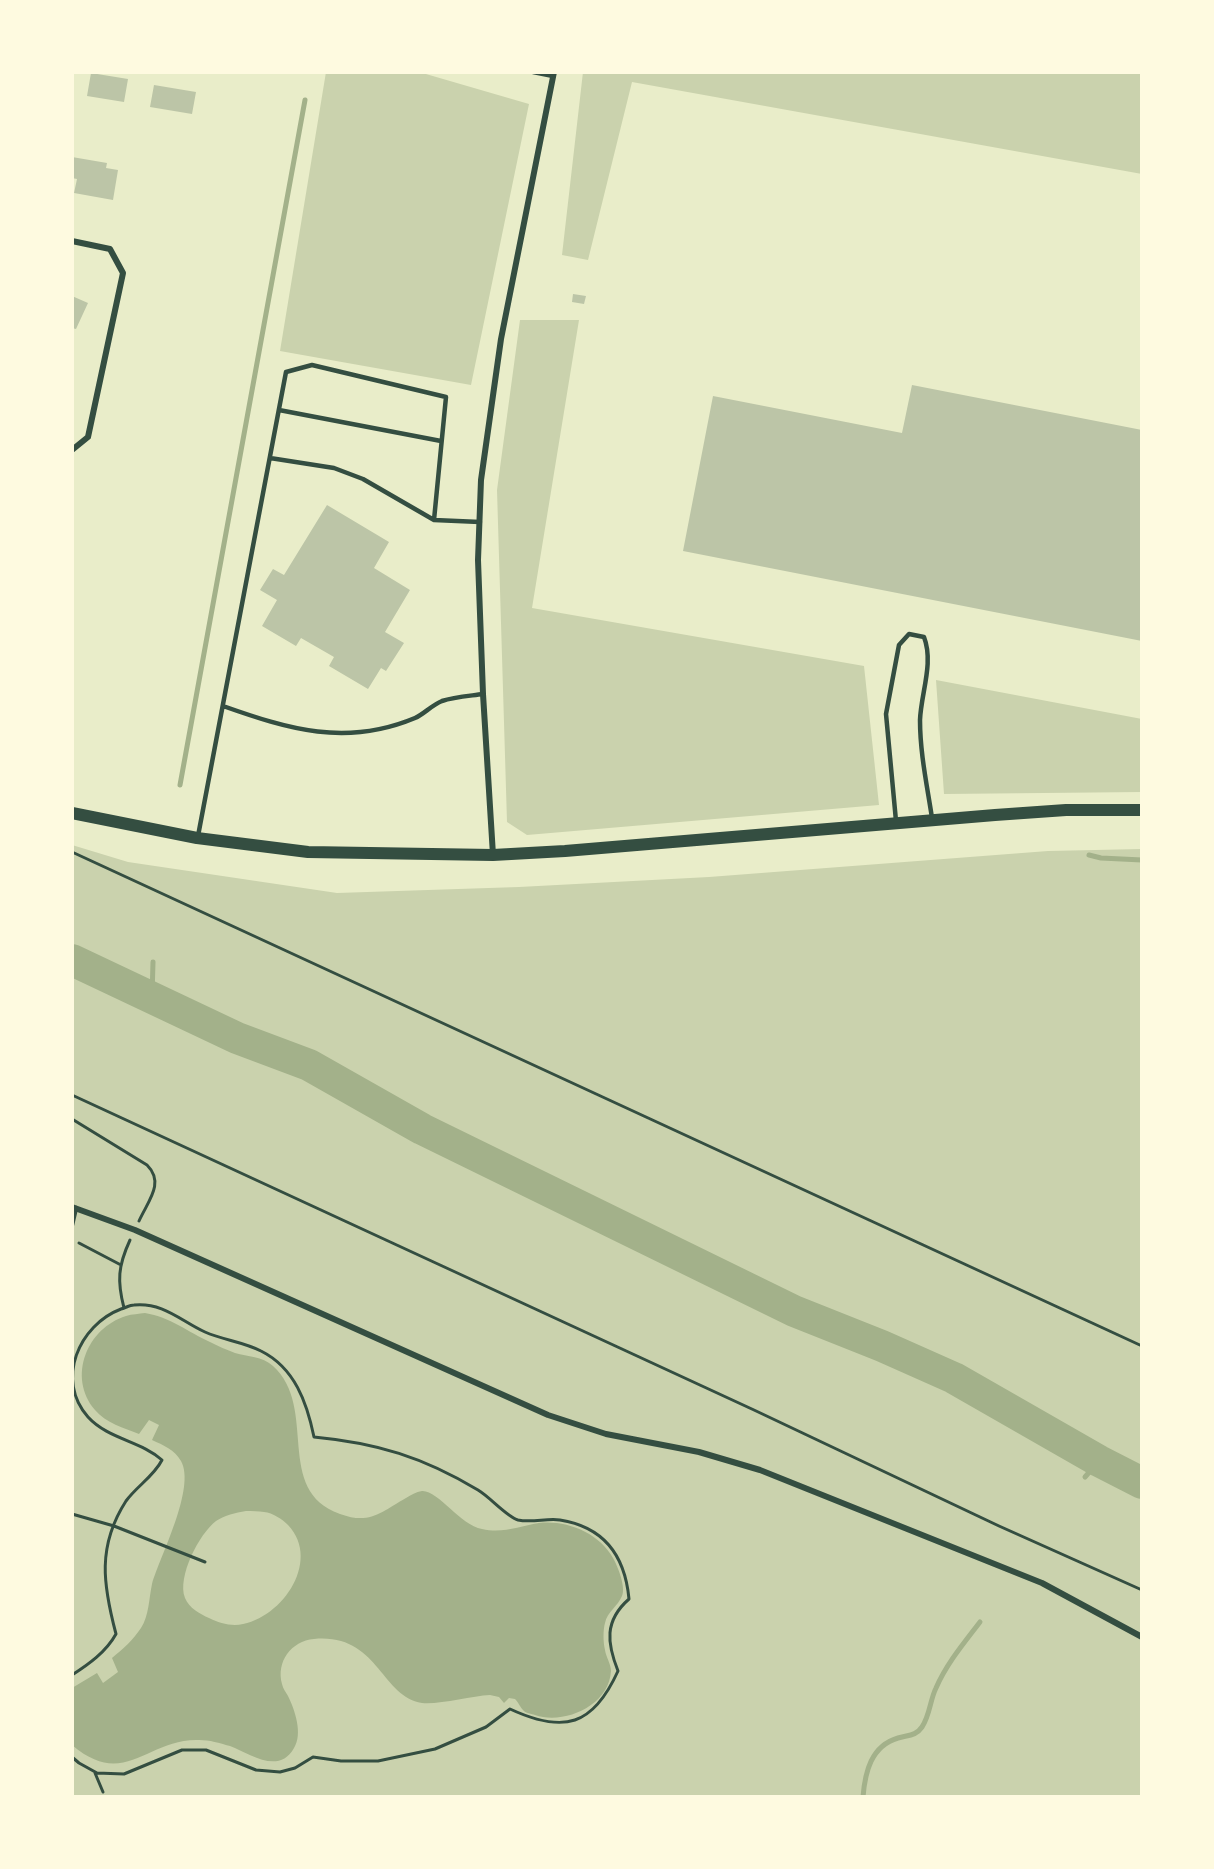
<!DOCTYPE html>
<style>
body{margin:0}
#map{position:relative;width:1214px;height:1869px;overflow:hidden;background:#e9edc9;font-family:"PT Sans",sans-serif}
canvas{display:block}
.frame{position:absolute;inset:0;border:74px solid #fefae0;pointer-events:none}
</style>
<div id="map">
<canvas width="1214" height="1869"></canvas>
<div class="frame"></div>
</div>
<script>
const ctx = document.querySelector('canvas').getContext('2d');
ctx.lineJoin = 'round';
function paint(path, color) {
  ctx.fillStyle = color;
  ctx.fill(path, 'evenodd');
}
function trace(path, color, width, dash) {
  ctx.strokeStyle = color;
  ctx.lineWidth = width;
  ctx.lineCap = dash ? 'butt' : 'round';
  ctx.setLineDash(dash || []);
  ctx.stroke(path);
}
paint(new Path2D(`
 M 326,72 L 419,72 L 529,104 L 471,385 L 280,351 Z
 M 583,72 L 1142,72 L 1142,174 L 632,82 L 588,260 L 562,255 Z
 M 520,320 L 579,320 L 532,608 L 864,666 L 879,805 L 527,835 L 507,822 L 497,490 Z
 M 936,680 L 1142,719 L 1142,792 L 944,794 Z
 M 72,845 L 128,862 L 337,893 L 519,887 L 709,877 L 1048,851 L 1142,849 L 1142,1797 L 72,1797 Z`), '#cad2ad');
paint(new Path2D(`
 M 145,1313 C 170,1317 188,1332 210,1342 C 218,1346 227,1350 235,1353 C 248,1357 262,1356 273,1366 C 319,1408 273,1490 340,1514 C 370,1525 381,1512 406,1498 C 411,1495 416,1492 422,1491 C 438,1490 460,1525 482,1529 C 503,1534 519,1526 539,1523 C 567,1520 599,1533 613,1558 C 618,1567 626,1587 622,1596 C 618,1606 607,1612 605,1623 C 603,1630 603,1642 605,1650 C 606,1657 611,1664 611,1671 C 609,1706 564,1725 535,1715 C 532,1714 525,1713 523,1710 C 520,1707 519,1703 515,1699 L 509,1698 L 504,1703 L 499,1697 L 490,1695 C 471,1696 438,1705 422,1703 C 381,1697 378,1633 314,1639 C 291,1641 276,1662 282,1684 C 283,1689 286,1692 288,1696 C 295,1710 303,1734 294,1748 C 279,1775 250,1754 230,1746 C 219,1743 210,1740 199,1740 C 147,1738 125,1790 72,1745 L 72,1688 L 97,1673 L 103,1683 L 118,1672 L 112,1658 C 123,1649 133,1640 141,1628 C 149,1616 149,1598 152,1584 C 160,1556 196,1488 181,1461 C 175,1450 163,1445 152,1440 L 159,1425 L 149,1420 L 139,1434 C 124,1428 106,1423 95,1410 C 67,1377 87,1328 126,1316 C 132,1314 139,1314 145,1313 ZM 246,1511 C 252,1511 259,1511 264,1512 C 273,1513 282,1519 288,1525 C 323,1562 279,1623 235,1625 C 226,1625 217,1622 209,1618 C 200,1614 189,1608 185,1598 C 177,1577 199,1534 216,1521 C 225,1515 235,1513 246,1511 Z`), '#a3b18a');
trace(new Path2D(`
 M 180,785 L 305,100
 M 1089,855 L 1101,858 L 1142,860
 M 152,997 L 153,962
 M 1085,1477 L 1099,1461
 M 863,1797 C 865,1772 871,1746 898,1738 C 908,1735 916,1736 922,1727 C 930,1715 930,1700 936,1688 C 947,1663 964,1643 980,1622`), '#a3b18a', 5);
trace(new Path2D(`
 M 72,960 L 237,1038 L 309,1065 L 422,1129 L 794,1311 L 882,1346 L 954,1378 L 1099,1461 L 1142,1483`), '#a3b18a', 32);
paint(new Path2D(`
 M 91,73 L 128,79 L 124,102 L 87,96 Z
 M 154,85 L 196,92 L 192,114 L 150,107 Z
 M 72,157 L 107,163 L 106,168 L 118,170 L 113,200 L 74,193 L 77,179 L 72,178 Z
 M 573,294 L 586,296 L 584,304 L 572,302 Z
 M 72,296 L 88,303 L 76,329 L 72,328 Z
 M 912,385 L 1142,430 L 1142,641 L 683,551 L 713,396 L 902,433 Z
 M 327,505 L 389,542 L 374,568 L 410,590 L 385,632 L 404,643 L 386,671 L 381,668 L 368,689 L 329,666 L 334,657 L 301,638 L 296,646 L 262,626 L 277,600 L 260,590 L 273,569 L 284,575 Z`), '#bcc5a7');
trace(new Path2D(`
 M 72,852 L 1142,1346
 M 72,1095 L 754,1410 L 999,1526 L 1142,1590
 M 72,1119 L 147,1165 C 165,1183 148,1201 139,1221
 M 79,1243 L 121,1265
 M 124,1308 C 117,1281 118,1266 130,1240
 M 72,1514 L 114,1526 L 205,1562
 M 72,1675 C 89,1664 106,1652 116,1634 C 103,1585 97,1546 126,1501 C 137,1486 154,1476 162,1460 C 141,1441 108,1439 88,1417 C 55,1380 79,1325 121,1309 C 125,1308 130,1305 134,1305 C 163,1302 181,1321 205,1332 C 223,1340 244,1342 261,1351 C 295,1368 307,1403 314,1437 C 377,1443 423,1457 478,1490 C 490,1497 507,1517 518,1520 C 532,1523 547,1518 560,1520 C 604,1527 625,1556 629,1599 C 604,1621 607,1643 618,1671 C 593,1726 564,1734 510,1709 L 486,1727 L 435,1749 L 378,1761 L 341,1761 L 313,1757 L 295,1768 L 280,1772 L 256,1770 L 206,1750 L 182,1750 L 124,1774 L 97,1773 L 79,1763 L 72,1757
 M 95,1773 L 103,1792`), '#344e41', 3);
trace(new Path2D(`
 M 533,72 L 553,76
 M 279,410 L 441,441
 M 270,458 L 334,468 L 363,479 L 434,520
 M 223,706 C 288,729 346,747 415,718 C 424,714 432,705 442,701 C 454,697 469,696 483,694
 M 896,821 L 886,714 L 899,645 L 909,634 L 924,637 C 934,663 921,693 920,720 C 920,753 927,785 932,818
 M 198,836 L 286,372 L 312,365 L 446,397 L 434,520 L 480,522
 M 72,1225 L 76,1208`), '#344e41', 4.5);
trace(new Path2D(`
 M 72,241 L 110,249 L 123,273 L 88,437 L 72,450
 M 493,855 L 483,694 L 478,560 L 481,480 L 501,339 L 554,72
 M 72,1207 L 135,1230 L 548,1415 L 606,1434 L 699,1452 L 760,1470 L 1042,1583 L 1142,1637`), '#344e41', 6);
trace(new Path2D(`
 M 72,813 L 197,838 L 308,852 L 493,855 L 565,851 L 995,815 L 1066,810 L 1142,810`), '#344e41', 12);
</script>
